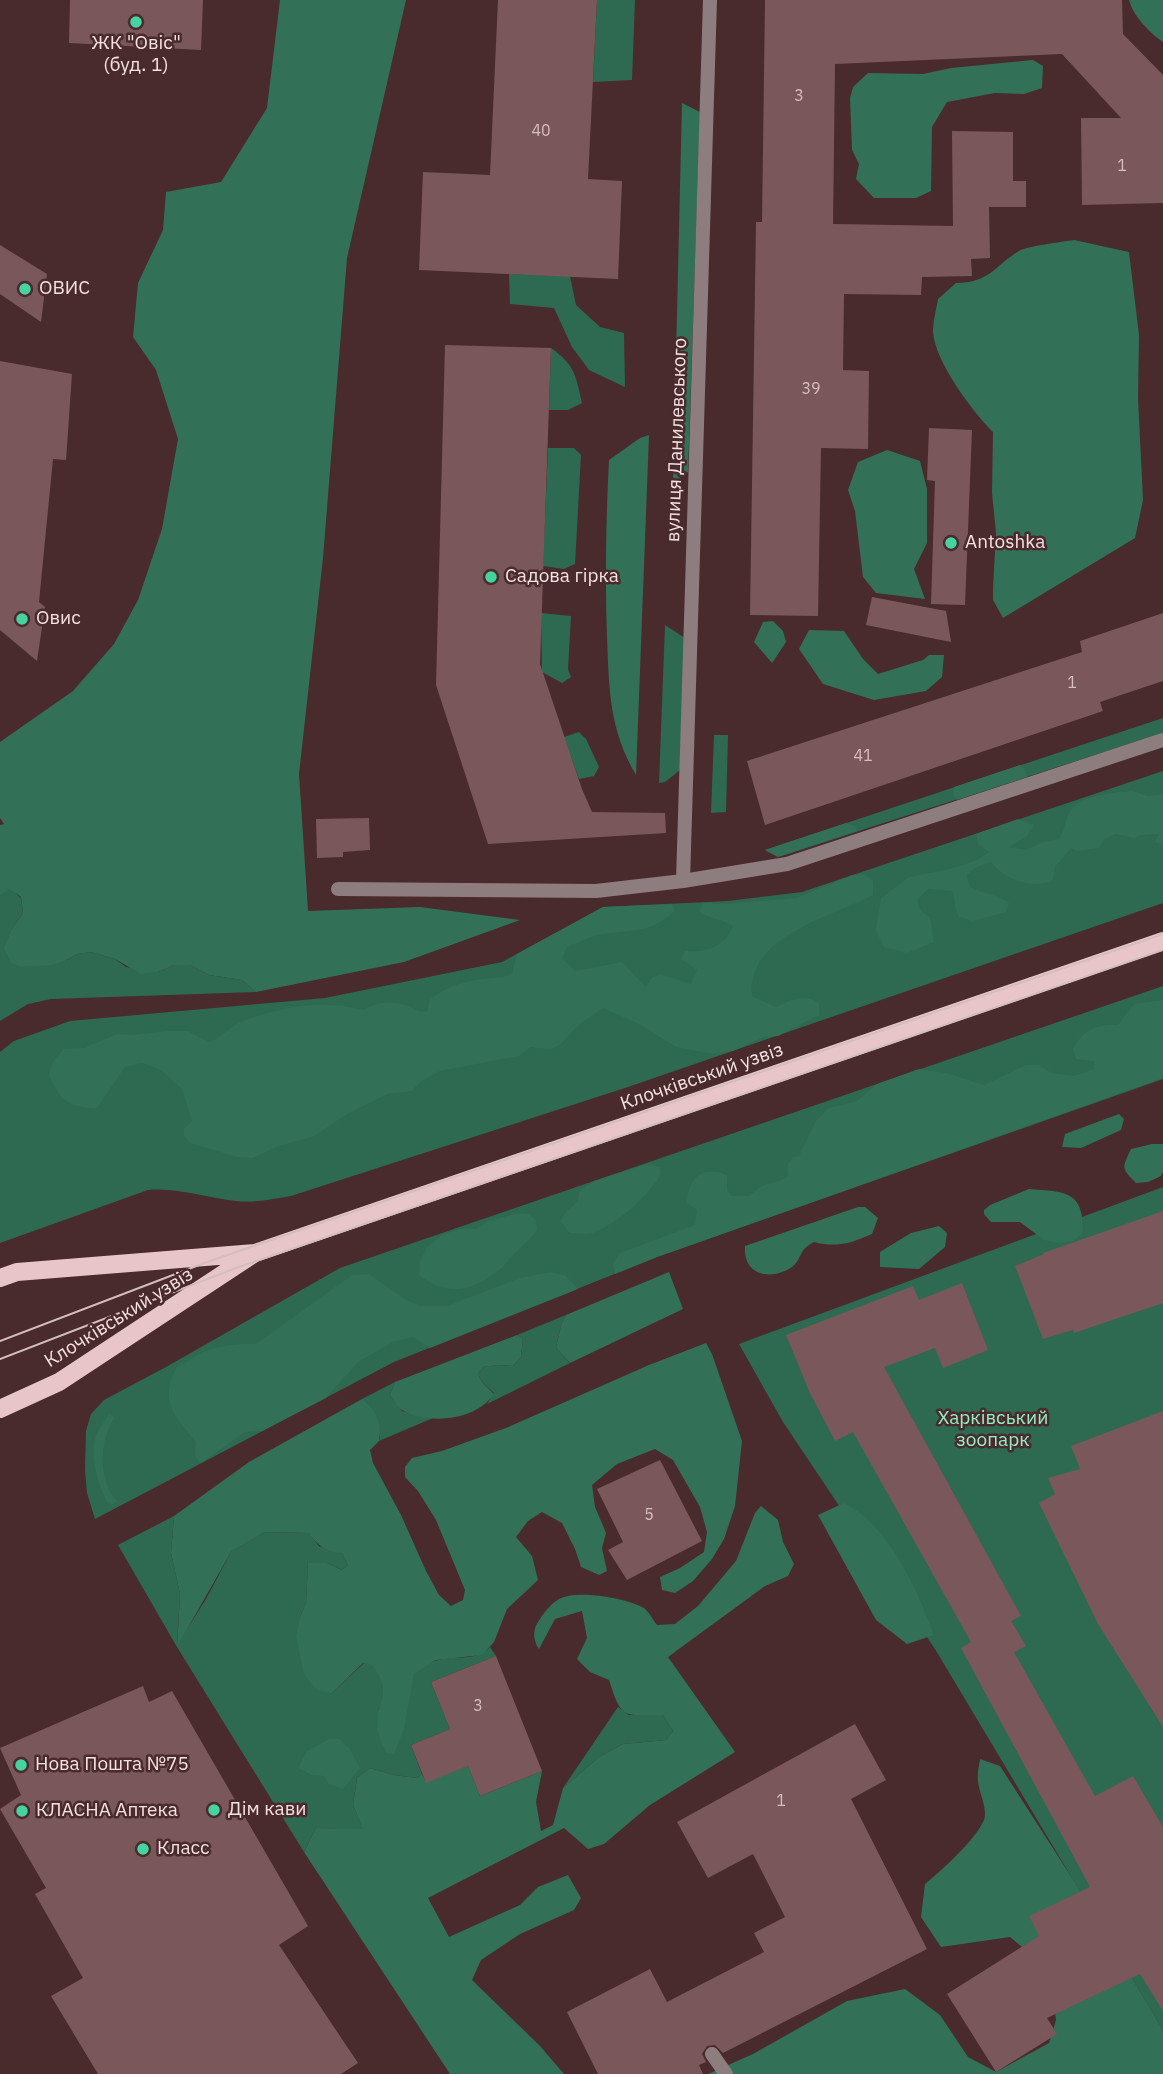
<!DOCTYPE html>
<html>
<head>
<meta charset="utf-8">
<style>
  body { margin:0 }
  canvas { display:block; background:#492a2d }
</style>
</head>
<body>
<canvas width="1163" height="2074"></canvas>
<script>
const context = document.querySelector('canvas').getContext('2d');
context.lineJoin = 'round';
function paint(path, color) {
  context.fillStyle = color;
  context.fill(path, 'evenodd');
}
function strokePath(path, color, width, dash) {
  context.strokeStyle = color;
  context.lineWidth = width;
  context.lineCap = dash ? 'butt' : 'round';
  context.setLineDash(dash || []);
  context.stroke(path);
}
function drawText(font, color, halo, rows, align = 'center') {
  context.font = font + ' "IBM Plex Sans",sans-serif';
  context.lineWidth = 5;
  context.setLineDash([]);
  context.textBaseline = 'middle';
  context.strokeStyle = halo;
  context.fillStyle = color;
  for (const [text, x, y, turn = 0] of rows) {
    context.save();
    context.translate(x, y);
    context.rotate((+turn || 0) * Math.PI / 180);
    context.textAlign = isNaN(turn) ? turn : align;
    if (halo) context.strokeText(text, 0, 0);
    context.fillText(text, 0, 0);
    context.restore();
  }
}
paint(new Path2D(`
  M597,0H635L632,80L593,82Z
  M509,274L570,276L576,305L600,327L624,333L625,387L589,370L572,347L554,308L510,304Z
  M551,348C575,365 576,376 582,403L568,410H549Z
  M548,448H574L581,455L575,564L564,569L543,566Z
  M541,613L571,616L568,669L571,677L562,683L542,672Z
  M665,625L685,638L680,770L665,782L659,783Z
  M1163,718V733L778,857L765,850Z
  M579,732L586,739L599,767L594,776L579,779L564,737Z
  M714,735H728L726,812L711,813Z
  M1163,771V903L625,1088L291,1196C272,1199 255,1203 236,1201C207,1198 177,1187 148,1190L0,1243V1052L14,1041L70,1021L325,998L502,962L603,907L728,901L802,892Z
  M9,888L21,898L23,913L12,929L22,967L65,961L77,954L91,952L115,959L126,967L158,972L174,965H190L209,975L242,980L256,992L51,999L28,1004L0,1021V896Z
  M1163,986V1079L657,1257L394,1362L95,1519L87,1493L85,1471L86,1431L91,1414L104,1400L166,1367L340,1268Z
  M1163,1187V2030L935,1649L783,1422L739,1344Z
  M566,1315L561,1325L556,1348L570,1363L487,1404L494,1393L482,1382L478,1374L483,1367L497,1365L513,1366L521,1357L523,1338L517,1335Z
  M395,1382L390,1395L402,1411L433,1418L379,1441L380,1436L362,1399Z
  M174,1516L171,1553L180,1594L177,1645L206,1599L231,1552L265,1532L308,1533L319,1546L342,1553L348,1565L342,1570L327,1563H308L306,1603L300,1617L331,1694L364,1663L372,1664C383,1681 388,1692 378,1711C395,1694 414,1667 438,1660C457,1655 475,1662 490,1647L496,1656L431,1682L450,1729L411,1745L422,1774L417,1778L394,1775L370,1768L357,1778L353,1805L364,1830L316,1828L304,1852L177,1647L118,1545Z
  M618,1707L629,1715H663L673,1731L666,1740L623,1744L599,1757L563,1788Z`), '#2e6951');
paint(new Path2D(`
  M280,0H406L347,258L323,558L299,774L308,911L420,907L520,920L404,962L256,992L242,980L209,975L190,965H174L158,972L141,974L115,959L91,952L77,954L65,961L52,965L22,967L11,963L4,948L12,929L23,913L21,897L9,889L0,896V825L4,824L0,818V742L73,691L114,644L138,600L162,529L178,439L156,370L133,337L138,283L163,230L166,192L221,182L267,108Z
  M1129,0H1163V42C1150,33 1133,16 1129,0Z
  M1033,60L1043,66L1042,88L1024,94L995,93L947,102L932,127L931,191L916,198H874L856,179L859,164L852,150L850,98L853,87L868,73L923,74L951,68Z
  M682,103L700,112L688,472L673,482Z
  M1074,240L1129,252L1139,335L1138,398L1143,500L1135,538L1003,618L993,600V588L996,533L992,493L993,432C973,412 935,362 933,332C933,322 936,310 938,299L956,283C990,283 994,266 1019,251C1027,246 1062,242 1074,240Z
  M649,435L636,775C609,729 609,689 607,636C605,577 606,519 609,460L640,438Z
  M887,450L920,461L927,489V543L914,569L925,599L876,593L863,577L855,511L848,490L858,462Z
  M773,621L783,631L786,642L772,663L754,642L763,622Z
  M809,630L844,631L863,659L878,674L923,660L929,655H944L942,677L926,691L874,700L823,684L799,649Z
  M1020,765L1026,771L1027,777L957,800L953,794L954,787Z
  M1132,791L1148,796L1163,794V845L1155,842L1159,834L1141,835L1134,838L1116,834L1104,839L1099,848L1077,851L1071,848L1055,867L1053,880C1032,890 1005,880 991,862C982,865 972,868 967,876L970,887C983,894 997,894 1009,903L1006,912L973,921L959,917C953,908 956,899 952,891L928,889L917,900L921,911L930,917L934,942L907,953L884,947L876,930L881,898L909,877L950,869L977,860L989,852L978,844L976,834L1018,819L1034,825L1027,836L1009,847L1026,850L1043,842L1059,839C1065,829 1065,821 1069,813C1079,795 1114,792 1132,791Z
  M846,823L855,826L858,831L778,857L765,850Z
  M863,874L873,881V895C832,917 746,936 752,996L776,1007C792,1000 803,993 819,1003V1015L778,1036L764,1037L733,1051L712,1054L676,1047L641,1025L603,1008C595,1013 587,1019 579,1025C560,1042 563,1053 531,1047L519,1056L440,1071L421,1081L412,1091L388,1094L349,1113L314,1136L279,1146L253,1158L237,1157L190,1143L184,1136V1129L192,1121L182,1089L161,1070L142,1063L125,1067L97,1108C68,1108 60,1100 49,1075L53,1062L63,1049L84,1048L117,1034L133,1035L167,1031H188L209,1042C223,1037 229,1027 241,1022C280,1006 323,999 364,1010C377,1001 396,1000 410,1007C418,1010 419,1013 427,1011L430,1000C447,985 468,980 490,978C499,977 504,978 512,973L517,954L603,907L672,904L675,911C650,934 634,929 604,934C591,936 579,942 567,947L562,958L575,971L622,962L646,987L652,978L660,974L691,984L697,970L681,959L685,951C707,952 724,948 733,926C722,919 709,919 699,911L703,903L723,904L797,898L852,875Z
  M1163,1000V1078L657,1257L615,1274L613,1264L620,1253L695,1225L697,1210L687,1203C688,1178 702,1165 727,1175V1190L732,1196H750C766,1178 773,1187 788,1176L787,1165L793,1157L799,1156L816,1121L829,1108L857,1101L877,1084L919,1069L947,1073L984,1085L1026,1065H1039L1052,1073L1074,1076L1094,1069V1061L1076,1059L1073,1049C1083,1029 1096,1024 1118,1025L1134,1004Z
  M1119,1114L1124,1119L1121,1130L1081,1148L1062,1147L1065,1134Z
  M1152,1144H1163V1171L1161,1176L1148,1182L1136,1183C1121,1168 1122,1168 1131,1149Z
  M647,1164L660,1167L661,1174C649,1196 617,1224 593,1233C586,1235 577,1233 570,1233L560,1221L565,1213L578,1201L579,1192L594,1181Z
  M1029,1189C1065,1192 1084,1190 1083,1233L1073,1241L1059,1243L1044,1240L1020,1222H991L984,1214V1210L990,1205Z
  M858,1207H865L878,1218L872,1234C852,1243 836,1248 814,1242C798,1250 803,1258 792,1267C771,1281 743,1276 745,1246Z
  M518,1213L529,1214L536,1220L537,1230C530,1240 522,1246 514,1254C509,1259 505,1266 499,1270C471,1292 447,1297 419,1275L420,1261L427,1247L442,1235L459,1229H477L487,1222Z
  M939,1226L947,1233L945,1247L919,1269L880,1267V1252L911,1233Z
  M551,1272L566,1276L578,1289L430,1348L413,1337L393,1342L358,1362L326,1398L262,1431L245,1432L201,1463L195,1457L196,1442C175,1417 158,1400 177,1367C187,1363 196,1354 206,1351C222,1345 239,1343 256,1344L352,1275L369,1274L403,1298L420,1306H447L520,1278Z
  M669,1272L683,1309L570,1363L556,1348L561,1325L566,1315Z
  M517,1335L523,1338L521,1357L513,1366L497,1365L483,1367L478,1374L482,1382L494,1394C476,1420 432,1425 404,1411C398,1409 394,1400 390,1395L395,1382Z
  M706,1343L712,1354L742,1441L735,1506L724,1539L712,1559L693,1581L675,1593L662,1590L660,1577L680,1568L704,1552L707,1532L700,1507L673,1460L655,1449L617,1464L592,1485L595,1507L606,1533L602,1548L607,1571L599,1575L581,1567L575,1549L562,1523L542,1512L528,1521L516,1537L532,1556L538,1580L507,1609L494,1642L482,1655L436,1660L414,1674L404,1729L394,1754L386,1753C384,1746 379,1738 378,1731C374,1699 395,1697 372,1665L363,1663L331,1694L315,1688L304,1674L296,1637L300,1617L306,1603L308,1563H327L342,1570L348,1565L342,1553C326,1553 318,1545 308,1533L265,1532L231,1552L177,1647L180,1594L171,1553L174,1516L249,1462L362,1399C376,1410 382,1422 379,1441L370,1450L373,1463L401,1515L426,1571L439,1595L451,1606L463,1600L465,1590L436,1520L418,1491L405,1477V1467L412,1458L442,1451L506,1428L649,1365Z
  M109,1414L115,1417C99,1439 98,1482 117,1501L112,1504L108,1503C98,1485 88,1454 97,1433C100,1427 105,1421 109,1414Z
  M844,1503C889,1525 917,1589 934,1635L907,1644L876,1620L818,1515Z
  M761,1506L778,1520L783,1542L794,1564L788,1576L765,1586L668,1657L735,1752L650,1805L604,1844L588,1849L564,1828L428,1898L449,1937L520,1905L538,1887L568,1875L581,1898L574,1910L520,1934L481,1960L472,1980L540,2046L564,2074H450L304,1852L316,1828L363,1829L353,1805L357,1778L370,1768L394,1775L417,1778L422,1774L426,1782L468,1766L480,1796L542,1771L536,1802L541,1831L553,1825L563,1788L599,1757L623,1744L666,1740L673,1731L663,1715C622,1715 622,1720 609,1680L590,1672L577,1659L587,1638L582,1611L555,1619L539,1649C532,1639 533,1628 540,1619C545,1611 551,1604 559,1599C576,1589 627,1598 644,1608C649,1612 653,1620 657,1625L675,1624L698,1606L736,1561L755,1513Z
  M329,1739H339L350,1749L360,1768L343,1789L329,1784L324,1776L312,1775L298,1768L307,1751Z
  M980,1759L1000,1766L1074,1881L1163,2030V2074H708L753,2054L847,2001L905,1989L940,2015L968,2057L996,2072L1049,2043L1056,2020L1050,1970L1010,1937L941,1947L921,1917L925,1884C939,1873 986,1831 985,1814C985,1803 979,1792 978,1781C977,1774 979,1766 980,1759Z`), '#327057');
paint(new Path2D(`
  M70,0H203L201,50L69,43Z
  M498,0H597L588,179L622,181L618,279L419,270L423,172L490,175Z
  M765,0H1122L1123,34L1163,75V203L1082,205L1081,118H1121L1062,54L835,64L833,224L953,226L952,131L1013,132V181H1026V207H989L990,258L971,259L972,276L922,277L921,295L844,294L843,370L869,371L868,449L821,448L818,616L750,615L756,222H762Z
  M0,245L47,274L41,322L0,294Z
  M445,345L551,348L540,664L582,789L592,812L665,813L666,833L488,844L436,685Z
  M0,361L72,374L66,460L53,459L39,602L45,607L37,661L0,630Z
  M929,428L972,430L965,605L931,604L935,481L927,480Z
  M872,597L946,611L951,642L866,625Z
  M1163,613V681L1100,702L1103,711L765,825L747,761L1082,652L1080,641Z
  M369,818L370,850L343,852V857L317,858L316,819Z
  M1163,1211V1303L1074,1333L1073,1330L1043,1339L1015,1266L1044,1254L1043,1253Z
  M962,1283L988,1350L943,1368L935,1348L884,1367L1021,1616L1011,1621L1026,1646L1014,1652L1095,1796L1133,1776L1163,1827V2011L1140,1974L1047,2018L1057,2034L996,2072L947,1994L1039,1936L1029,1916L1090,1887L961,1648L971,1642L853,1432L835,1441L809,1391L786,1335L913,1286L919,1300Z
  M1163,1411V1727L1098,1624L1039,1503L1055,1494L1048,1478L1080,1469L1071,1446Z
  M660,1460L702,1541L627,1580L608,1550L623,1542L597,1489Z
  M496,1656L542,1771L480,1796L468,1766L426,1783L411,1745L450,1729L431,1682Z
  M143,1686L149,1702L172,1691L308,1926L279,1945L358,2063L341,2074H98L51,1996L83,1978L35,1894L46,1888L0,1809L21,1795L0,1748Z
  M855,1724L886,1780L851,1799L927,1949L723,2053L715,2045L707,2046L702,2054L706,2062L699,2065L703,2074H598L567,2012L650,1969L667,2002L764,1952L754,1933L785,1917L753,1854L708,1878L677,1822Z`), '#7a575a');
strokePath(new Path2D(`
  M683,881L710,0
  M338,889L596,891L683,881L787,864L1163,740
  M712,2054L726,2074`), '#8e7d7e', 14);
strokePath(new Path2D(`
  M0,1278L17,1272L255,1253L1163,941
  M0,1409L59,1382L255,1253`), '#e8c5c8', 18);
strokePath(new Path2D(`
  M0,1341L207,1262L1163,934
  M0,1359L236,1268L1163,950`), '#d4bdbe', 2);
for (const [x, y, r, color] of [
  [136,22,7,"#45d49f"],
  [25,289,7,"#45d49f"],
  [951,543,7,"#45d49f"],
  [491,577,7,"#45d49f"],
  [22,619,7,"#45d49f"],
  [21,1765,7,"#45d49f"],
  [214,1810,7,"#45d49f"],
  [22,1811,7,"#45d49f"],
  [143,1849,7,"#45d49f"]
]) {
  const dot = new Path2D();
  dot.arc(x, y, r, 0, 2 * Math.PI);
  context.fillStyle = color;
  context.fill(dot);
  strokePath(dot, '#492a2d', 2.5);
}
drawText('16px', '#d7bec0', null, [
  ["3",799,96],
  ["40",541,131],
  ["1",1122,166],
  ["39",811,389],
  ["1",1072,683],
  ["41",863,756],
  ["5",649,1515],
  ["3",478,1706],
  ["1",781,1801]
]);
drawText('19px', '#f6e1e2', '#492a2d', [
  ["ЖК \"Овіс\"",136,44,"center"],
  ["(буд. 1)",136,66,"center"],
  ["ОВИС",39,289],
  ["Antoshka",965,543],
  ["Садова гірка",505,577],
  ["Овис",36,619],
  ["Нова Пошта №75",35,1765],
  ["Дім кави",228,1810],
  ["КЛАСНА Аптека",36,1811],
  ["Класс",157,1849]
], 'left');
drawText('19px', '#f6e1e2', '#492a2d', [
  ["вулиця Данилевського",677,440,-88],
  ["Клочківський узвіз",702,1077,-19],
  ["Клочківський узвіз",119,1318,-32]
]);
drawText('19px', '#92efc5', '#492a2d', [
  ["Харківський",993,1419],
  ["зоопарк",993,1441]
]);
</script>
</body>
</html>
